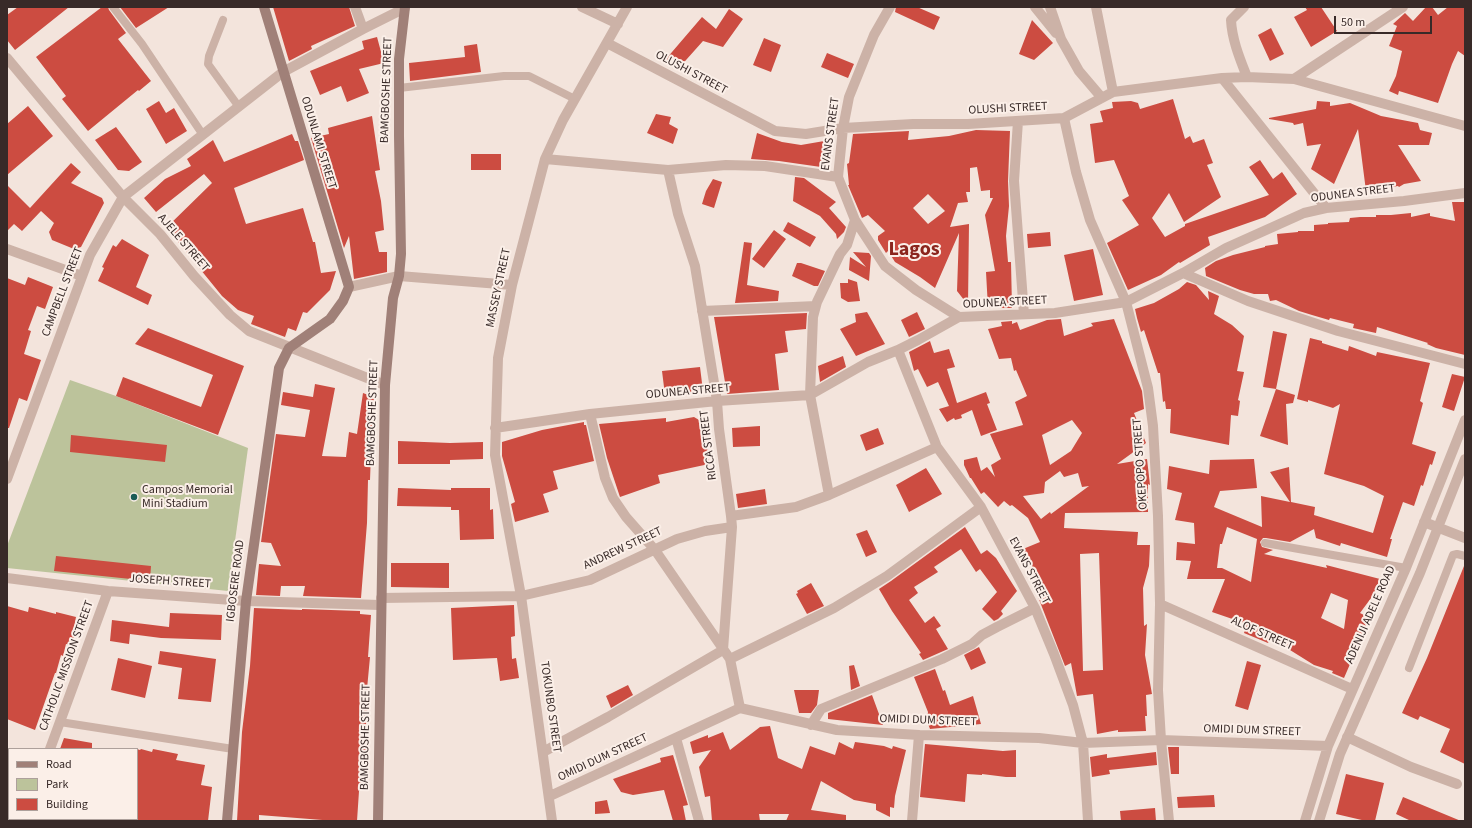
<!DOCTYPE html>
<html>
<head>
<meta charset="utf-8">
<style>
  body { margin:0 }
  #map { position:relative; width:1472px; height:828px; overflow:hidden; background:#f3e4dc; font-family:"Source Sans 3",sans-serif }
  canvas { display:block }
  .frame { position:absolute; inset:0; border:8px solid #382a28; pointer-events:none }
  .legend { position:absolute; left:8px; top:748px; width:130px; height:72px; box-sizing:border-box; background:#fbefe8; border:1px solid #ada09b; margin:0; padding:5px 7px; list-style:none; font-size:12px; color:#382a28 }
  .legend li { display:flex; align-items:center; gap:8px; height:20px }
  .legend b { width:20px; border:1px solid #ada09b }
  .scale { position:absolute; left:1334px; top:16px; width:98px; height:18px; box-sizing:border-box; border:2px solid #382a28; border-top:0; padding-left:5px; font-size:12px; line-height:14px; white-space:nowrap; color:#382a28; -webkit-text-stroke:3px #fbefe8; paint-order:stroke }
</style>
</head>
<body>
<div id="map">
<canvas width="1472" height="828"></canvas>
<div class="frame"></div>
<ul class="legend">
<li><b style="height:5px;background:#a08078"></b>Road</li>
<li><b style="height:11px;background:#bcc39b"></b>Park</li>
<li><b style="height:11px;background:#cc4c41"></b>Building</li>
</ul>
<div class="scale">50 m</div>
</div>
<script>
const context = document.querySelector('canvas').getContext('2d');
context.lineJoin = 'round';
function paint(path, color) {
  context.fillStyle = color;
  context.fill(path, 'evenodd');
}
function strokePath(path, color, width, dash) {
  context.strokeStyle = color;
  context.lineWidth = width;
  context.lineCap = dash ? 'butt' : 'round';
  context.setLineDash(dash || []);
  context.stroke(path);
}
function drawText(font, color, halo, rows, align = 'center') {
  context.font = font + ' "Source Sans 3",sans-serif';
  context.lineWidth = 4;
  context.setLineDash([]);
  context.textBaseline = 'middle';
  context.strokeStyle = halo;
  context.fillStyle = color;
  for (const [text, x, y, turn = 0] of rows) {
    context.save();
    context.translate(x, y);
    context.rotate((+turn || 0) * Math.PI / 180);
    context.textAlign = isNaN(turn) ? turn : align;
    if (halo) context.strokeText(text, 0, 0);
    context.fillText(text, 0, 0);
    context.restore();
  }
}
paint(new Path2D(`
  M70,380L116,396L248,448L228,591L7,568V546Z`), '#bcc39b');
paint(new Path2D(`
  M18,7H69L15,50L7,40V15Z
  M102,7H108L109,10L126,33L118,39L151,81L139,91L138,90L88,131L62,99L66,96L36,57Z
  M120,7H169L136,28Z
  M273,7H349L355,26L311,46L312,49L289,61Z
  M896,7H917L940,17L934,30L895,12Z
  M1305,7H1321L1337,31L1311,47L1294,17L1307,10Z
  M1426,7H1432L1438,15L1448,7H1465V56L1458,51L1452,64L1438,103L1399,91L1398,95L1389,91L1396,76L1402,51L1389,46L1397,26L1393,24L1405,13L1413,21Z
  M729,9L743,19L723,47L703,41L678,69L666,59L702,17L716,29Z
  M1032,20L1053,43L1034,60L1019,54Z
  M1271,28L1284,54L1270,61L1258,35Z
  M377,37L384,63L359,69L369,93L347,102L341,86L320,95L310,71L364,49L362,41Z
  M764,38L781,45L771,72L753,65Z
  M477,44L481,72L410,81L409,63L465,57L464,46Z
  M827,53L854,64L848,78L821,67Z
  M1173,99L1185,139L1190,136L1193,143L1204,139L1213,163L1207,165L1221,197L1184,222L1169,193L1152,218L1165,237L1185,226V224L1269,195L1249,167L1260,160L1273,179L1282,172L1297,194L1265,217L1208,237L1210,245L1180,263L1179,262L1161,275L1128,290L1107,243L1139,225L1122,200L1129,196L1114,160L1095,163L1090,124L1103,122L1100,111L1113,108L1112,102L1131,101L1138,103L1140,109Z
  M159,101L166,113L174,108L187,131L166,144L146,109Z
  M1317,101L1330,102V106L1350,103L1381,116L1418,123L1420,130L1432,133L1429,145H1398L1421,181L1404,184L1399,187L1398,186L1366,191L1358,129L1334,184L1311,169L1321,144L1307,146L1303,123L1294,125L1293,123L1269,119V118L1316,109Z
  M28,106L53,136L7,175V124Z
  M656,114L671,117L669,124L678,129L673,144L647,133Z
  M372,116L380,170L375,171L381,201L384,230L375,232L379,252H387V272L354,279L349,236L344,248L311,138L329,134L328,128Z
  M116,127L142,162L129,171L118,170L95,140Z
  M976,130L1010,131L1008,181L1009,206L1006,236L1008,262H1011L1012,308H988L986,272L995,271L985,215L993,198H990V190L981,191L977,167L970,168V192H966L968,202L958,203L950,227L969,224L968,305L957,291L959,233L935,288L920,277L895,262L888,251L886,253L878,240V236L885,231L868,215L862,218L848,185H849L847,164L849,163L853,134L909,131L908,140L949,136ZM928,194L945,211L928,224L913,208Z
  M757,133L782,142L801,145L830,140L828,168L779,161L751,159Z
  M292,134L295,141H298L304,160L234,188L246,224L303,208L313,242H315L321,273L336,271L330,290L307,313L303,312L296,331L288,328L285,337L251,324L254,316L238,310L222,296L179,243L165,229L212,183L204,174L156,212L144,198L165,179L191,166L187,159L213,140L224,162Z
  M471,154H501V170H471Z
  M71,163L81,172L71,183L102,198L104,203L81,247L74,249L52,240L49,232L54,223L41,211L22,231L14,224L7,231V185L30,208Z
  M795,177L804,178L836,202L829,208L846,227L844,232L837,239L836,234L820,216L793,201Z
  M713,179L722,182L714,208L702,204L706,191Z
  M1452,202H1465V355L1436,348L1427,344L1428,343L1377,327L1376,333L1353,328L1354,324L1330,318L1329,320L1312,315L1299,311L1276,300L1270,301L1268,294H1254L1240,290L1206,276L1205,268L1216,261L1233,255L1265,247V246L1278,244L1277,234L1298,232V231H1314V225L1328,224V223L1349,222L1350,218L1360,217H1376V215H1391L1411,213V217L1430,213V216L1455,221Z
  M788,222L816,237L810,247L783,231Z
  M774,230L786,239L764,268L752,259Z
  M1050,232L1051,246L1028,248L1027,234Z
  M122,239L149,255L136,287L152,295L148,305L98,281L104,268L102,267L113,245L116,247Z
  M744,242L752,243L747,285L779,291L778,301L735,303Z
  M1093,249L1103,295L1074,301L1064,255Z
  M853,252L869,253L871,256L869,281L849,270L850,257L866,267Z
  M797,263H801L825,271L818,286H814L792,276Z
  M28,277L53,287L45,309L37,306L28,330L31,331L24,354L41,360L27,401L19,398L9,428H7V278L25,285Z
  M848,279L857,282L860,301L848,302L841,298L840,283H848Z
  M1187,282L1196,285L1209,300L1208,291L1219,296L1214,314L1232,325L1244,336L1237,371L1244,372L1238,400L1240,401L1238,416L1231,415L1229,445L1170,433L1171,409H1166L1165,401L1163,402L1160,373H1158L1144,330L1141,332L1137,318L1135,309L1154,303L1179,289Z
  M867,312L885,344L856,356L840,329L856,322L855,314Z
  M917,312L925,329L909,337L901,320Z
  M807,313L806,329L785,331L788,352L775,354L779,390L727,394L714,317Z
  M1061,319L1064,336L1093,326L1091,323L1114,319L1142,391L1144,409L1134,413L1146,443L1117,464L1147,459L1150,485L1148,484V512L1065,513L1064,528L1138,532L1137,545H1150L1149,566L1143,588L1144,626L1147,624L1145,655L1152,694L1146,695L1147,716H1145L1146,731L1118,732V730L1097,734L1093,694L1077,696L1071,663L1065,666L1033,584L1037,582L1030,559L1027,561L1023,549L1040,542L1028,518L1012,505L1010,506L1004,501L998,507L984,492L981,494L971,478H970L964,465V460L977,457L981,471L987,467L995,477L991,465L1001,459L990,434L1023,425L1015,402L1027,396L1016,370L1014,371L1011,358L999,359L988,329L1002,326L1001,322L1012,321V324L1017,322L1020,330L1047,320ZM1072,420L1082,433L1071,451L1050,465L1042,435ZM1060,471L1064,477L1078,473L1082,487L1089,486L1051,514L1050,512L1041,519L1023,496L1044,493L1045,482ZM1099,553L1103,670L1083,671L1080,554Z
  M148,328L244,366L218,435L116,396L123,377L201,407L213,375L135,344Z
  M1273,331L1287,334L1276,389L1263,387Z
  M1310,338L1322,341V343L1348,351L1349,346L1376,356L1377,352L1430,363L1420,401L1423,403L1412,444L1436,452L1432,465L1430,464L1423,486L1421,485L1414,506L1403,502L1390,539H1392L1387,557L1341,543L1340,546L1316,538L1314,529L1290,542L1266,538H1263L1260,542L1262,547L1273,550L1264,554L1327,568L1326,565L1380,579L1374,594L1360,613L1368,617L1363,634L1344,678L1332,673L1333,671L1314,665L1282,645V647L1270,639L1268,643L1244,633L1247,624L1212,612L1225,579H1187L1191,561L1176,560L1177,542L1195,544L1194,523L1175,520L1182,493L1167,489L1169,466L1209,474L1210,460L1254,459L1257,488L1220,491L1214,507L1262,527L1261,496L1290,502L1270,472L1289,467L1291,502L1315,507L1314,515L1373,533L1384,496L1364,486L1324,474L1340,404L1333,408L1308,400V402L1297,399ZM1227,527L1257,539L1251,582L1222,568H1217L1220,544H1222ZM1331,593L1348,600L1344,629L1321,618Z
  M930,341L934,353L949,349L955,367L947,369L957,403L986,392L990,403L987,404L997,430L981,436L972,410L961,415L962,418L955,420L954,418L947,422L939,409L949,406L938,382L927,387L918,369L914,371L909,352Z
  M843,356L846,367L820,382L818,366Z
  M700,367L703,391L665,395L662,371Z
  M1452,374L1465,377L1454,411L1442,407Z
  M315,384L335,388L322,456L346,457L349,432L357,434L363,393L376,398L372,425L370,480H368L367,523L361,598L303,596L305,586H281L280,596L256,595L259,564L281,566L271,543L261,542L276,434L305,437L310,410L281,405L283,392L313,397Z
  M1276,389L1295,395L1293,403L1286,404L1288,445L1260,436Z
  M694,417L704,423L709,464L658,475L660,483L620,497L607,458L599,424L666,418V422Z
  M584,422V425H586L594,461L553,471L558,489L543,494L549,512L515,522L511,504L515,502L502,456V442L542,430Z
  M760,426V446L733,447L732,428Z
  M878,428L884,444L866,451L860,435Z
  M71,435L167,445L165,462L70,452Z
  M398,441L450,443L483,442V459L450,460V464H398Z
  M926,468L942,494L909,512L896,485Z
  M398,488L451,490V488H490V510L493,509L494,539L460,540L459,510H451V507L397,506Z
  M765,489L767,504L738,508L736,494Z
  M965,527L981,554L987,550L996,558L1017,591L1001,611L1003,614L998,619L994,621L982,609L997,592L980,569L976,572L961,549L934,567L938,572L914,587L918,593L909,600L925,623L934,616L941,626L936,629L948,649L923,660L919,654L921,653L892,611L879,589L891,581Z
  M867,530L877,552L866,557L856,534Z
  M56,556L151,566L150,581L54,571Z
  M391,563H449V588L391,587Z
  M1464,566H1465V764L1440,752L1450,729L1420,716L1418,720L1402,713L1427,658Z
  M811,583L824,606L807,614L796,594L798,593L797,591Z
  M514,605L515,636L511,637L512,659L516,658L519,678L500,681L497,658L453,660L451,608Z
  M7,606L28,612L29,607L56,614V612L76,617L73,632H75L72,645L66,644L63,656L61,655L56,673H55L35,730L7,719Z
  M254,608L302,610V609L360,611V614L371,615L368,657H370L367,689H369L366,725L365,746H367L364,791H359L357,821H335L259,815V821H237L242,732L250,666Z
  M170,613L222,615L221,640L161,638L130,634L129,644L110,641L112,620L169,627Z
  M979,647L986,663L971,670L964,655Z
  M160,651L216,659L211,702L178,699L182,668L158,664Z
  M118,658L152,666L145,698L111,690Z
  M1247,661L1261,665L1248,710L1235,706Z
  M854,665L860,686L851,690L849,666Z
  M935,669L943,691L945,690L950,705L973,696L981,724L930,729L927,721L928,712L914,677Z
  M628,685L633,695L611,708L606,696Z
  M794,690H819L817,705L811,713H799Z
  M872,695L883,725L828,719V713Z
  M770,726L778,758L802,769L810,746L835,755L839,742L853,749L855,742L884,746L892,749L893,746L906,750L895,796L894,808L890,807V817L876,810V804L854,800L821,781L811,810L846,815V821H786L789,814H759L760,821H712L710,796L705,797L699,767L711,750L693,754L690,742L708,735V738L723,732L730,750L760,727Z
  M64,738L92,743V749H60Z
  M925,744L1003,751L1016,750V777H1006L982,774V775L967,774L965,802L920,797Z
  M1168,747H1179V774H1171Z
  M137,749L140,750L141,749L152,752L153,749L178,754L176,760L205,765L201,785L212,787L208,821H137Z
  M1156,752L1157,765L1109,770L1110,774L1092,777L1090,757L1107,754V758Z
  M673,755L688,805L683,806L686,821H673L664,790L633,795L621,792L613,779L661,762L660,758Z
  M1346,774L1384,783L1375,821H1366L1336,814Z
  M1214,795L1215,807L1178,808L1177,797Z
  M1403,797L1461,821H1411L1396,814Z
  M607,800L610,813L595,814V802Z
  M1155,808L1156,821H1121L1120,811Z`), '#cc4c41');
strokePath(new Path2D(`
  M113,7L142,44L203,135
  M223,20L209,56L208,64L239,107
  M399,88L504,76H529L575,99
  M1265,543L1406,568
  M1409,668L1453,555L1457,554L1465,556
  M60,722L233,749`), '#ccb2a7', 8);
strokePath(new Path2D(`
  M355,7L363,29
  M582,7L618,24
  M890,7L874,35L849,97L843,128L838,177L855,220L885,266L916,290L959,317
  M1035,7L1056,33
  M1050,7L1061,39L1079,71L1102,98
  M1096,7L1113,92
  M1244,7L1231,20C1232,40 1240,59 1247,77
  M607,43L775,131L806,134L843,128L913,124H968L1064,118L1113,92L1222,78L1247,77L1294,79L1465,126
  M7,58L123,197L160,234L194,276L230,315L249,331L385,385
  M1222,78L1326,208
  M1294,79L1403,7
  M1064,118L1076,172L1090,220L1126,302L1148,388L1153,426L1158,516L1160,604L1158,690L1161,740L1169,821
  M1018,121L1014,181L1024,314
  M545,159L668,170L726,165L765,166L838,177
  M7,249L82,276
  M1183,273L1248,301L1338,331L1465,364
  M349,287L399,276L512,285
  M702,311L816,306
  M898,350L937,447L981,507L1035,608L1054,654L1073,705L1083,743L1088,821
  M590,414L605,478L613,498L626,517L655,550L730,659L740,708
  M495,428L590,414L717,401L810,395L868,362L898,350L918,340L959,317L1055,313L1126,302L1183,273L1226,248L1304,213L1326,208L1404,201L1465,193
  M7,479L90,255L123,197L283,72L363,29L405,8
  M829,495L810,395L813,317L817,302L840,254L847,245L855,220
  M731,516L796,507L829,495L937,447
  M1424,522L1465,538
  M7,578L108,591L246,601L380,605
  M381,598L521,596L590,580L677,539L705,531L732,527
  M1160,604L1352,689
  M730,659L834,608L887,576L981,507
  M811,725L821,709L942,659L972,644L982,635L997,627L1035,608
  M1347,737L1411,767L1457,784
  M676,738L699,821
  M50,749L108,591
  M543,752L608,717L723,650L732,527L731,516L719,429L717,401L695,266L678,214L668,170
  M550,796L740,708L837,730L919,735L1039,738L1083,743L1161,740L1328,746
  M7,805L9,806
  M52,819L59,821
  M24,821V819
  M552,821L521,596L495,455L498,358L512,285L545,159L563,120L627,7
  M912,821L919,735
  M1305,821L1328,746L1406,568L1465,420
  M1319,821L1340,754L1420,573L1465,459`), '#ccb2a7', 10);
strokePath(new Path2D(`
  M227,821L246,601L279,368L289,348L330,319L343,301L349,287L264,7
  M378,821L385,385L393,298L399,276L401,254L399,136V59L405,7`), '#a08078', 10);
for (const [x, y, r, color] of [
  [134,497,4,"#1b5c56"]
]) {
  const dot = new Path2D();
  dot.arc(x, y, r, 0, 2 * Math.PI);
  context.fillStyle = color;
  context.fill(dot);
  strokePath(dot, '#fbefe8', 1.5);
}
drawText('12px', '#382a28', '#fbefe8', [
  ["OLUSHI STREET",691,73,28],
  ["BAMGBOSHE STREET",387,90,-88],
  ["OLUSHI STREET",1008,109,-3],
  ["EVANS STREET",831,134,-82],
  ["ODUNLAMI STREET",318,143,73],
  ["ODUNEA STREET",1353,194,-7],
  ["AJELE STREET",183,243,49],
  ["MASSEY STREET",499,288,-78],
  ["CAMPBELL STREET",63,292,-69],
  ["ODUNEA STREET",1005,303,-3],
  ["ODUNEA STREET",688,392,-5],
  ["BAMGBOSHE STREET",373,413,-88],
  ["RICCA STREET",709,445,-97],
  ["OKEPOPO STREET",1141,464,-94],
  ["ANDREW STREET",623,549,-25],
  ["EVANS STREET",1029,571,62],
  ["IGBOSERE ROAD",236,581,-83],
  ["JOSEPH STREET",170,582,4],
  ["ADENIJI ADELE ROAD",1371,615,-66],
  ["ALOF STREET",1262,634,24],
  ["CATHOLIC MISSION STREET",67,666,-70],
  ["TOKUNBO STREET",550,707,82],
  ["OMIDI DUM STREET",928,721,2],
  ["OMIDI DUM STREET",1252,731,2],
  ["BAMGBOSHE STREET",366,737,-89],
  ["OMIDI DUM STREET",603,758,-25]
]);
drawText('12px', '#382a28', '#fbefe8', [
  ["Campos Memorial",142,490],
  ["Mini Stadium",142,504]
], 'left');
drawText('bold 20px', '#8b251d', '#fbefe8', [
  ["Lagos",914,251]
]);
</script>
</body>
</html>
